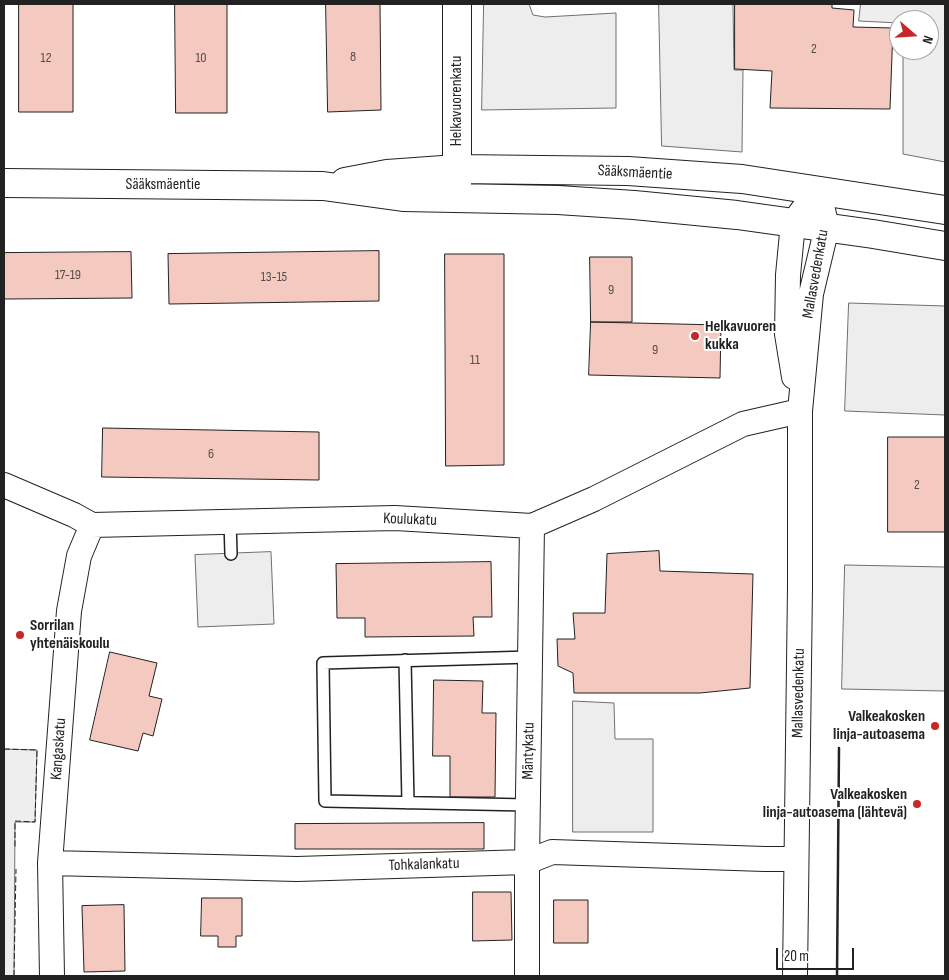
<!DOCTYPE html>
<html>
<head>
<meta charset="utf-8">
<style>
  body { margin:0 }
  #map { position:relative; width:949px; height:980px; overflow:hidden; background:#fff; font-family:"Sofia Sans Condensed",sans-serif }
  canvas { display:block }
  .frame { position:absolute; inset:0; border:5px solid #222; pointer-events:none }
  .north { position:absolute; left:889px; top:10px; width:50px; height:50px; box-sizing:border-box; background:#fff; border:1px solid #a7a7a7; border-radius:50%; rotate:109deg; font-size:14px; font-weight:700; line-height:20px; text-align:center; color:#222 }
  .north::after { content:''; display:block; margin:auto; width:18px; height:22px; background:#c62828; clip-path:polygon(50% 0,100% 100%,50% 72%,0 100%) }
  .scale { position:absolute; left:776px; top:948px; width:78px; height:22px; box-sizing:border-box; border:2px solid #222; border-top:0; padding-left:6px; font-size:15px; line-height:18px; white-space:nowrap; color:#222; -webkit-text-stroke:4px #fff; paint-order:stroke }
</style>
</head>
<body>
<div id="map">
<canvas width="949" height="980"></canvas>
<div class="frame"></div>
<div class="north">N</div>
<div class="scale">20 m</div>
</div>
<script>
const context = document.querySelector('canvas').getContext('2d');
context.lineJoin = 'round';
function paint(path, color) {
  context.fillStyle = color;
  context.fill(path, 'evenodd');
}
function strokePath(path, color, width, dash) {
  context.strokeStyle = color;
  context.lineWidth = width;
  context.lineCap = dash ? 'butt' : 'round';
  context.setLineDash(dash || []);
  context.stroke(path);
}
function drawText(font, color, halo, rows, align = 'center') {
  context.font = font + ' "Sofia Sans Condensed",sans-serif';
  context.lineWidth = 4;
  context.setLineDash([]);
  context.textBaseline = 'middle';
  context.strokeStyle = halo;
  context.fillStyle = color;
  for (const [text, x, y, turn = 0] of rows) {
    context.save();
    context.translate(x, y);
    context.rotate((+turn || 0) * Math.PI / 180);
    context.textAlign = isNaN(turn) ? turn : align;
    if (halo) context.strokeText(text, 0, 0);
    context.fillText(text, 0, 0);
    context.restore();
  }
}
const green = new Path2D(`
  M861,4H945V162L903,154V50H929V20H899V23L859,21Z
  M4,749L37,750L35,822H15L14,976H4Z`);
paint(green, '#eee');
strokePath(green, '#6f6f6f', 1);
const parking = new Path2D(`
  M484,4H529L533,15L545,17L616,13V108L482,110Z
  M659,4H733L734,70H743L742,152L662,146Z
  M849,303L945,306V415L845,411Z
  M271,552L274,624L198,627L195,555Z
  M845,565L945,567V691L842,689Z
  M573,701L614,703L615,739H653V832H573Z`);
paint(parking, '#ededed');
strokePath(parking, '#6f6f6f', 1);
const building = new Path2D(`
  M19,4H73V112H19Z
  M175,4H227V113H176Z
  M326,4H380L381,110L328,112Z
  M735,4H832V8L854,10L853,27L893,28L890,109L770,108L772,71L735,69Z
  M379,251V301L169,304L168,254Z
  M131,252L132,298L4,299V253Z
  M445,254H504V465L446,466Z
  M590,257H632V322H591Z
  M591,322L721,325L720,378L589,375Z
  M103,428L319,432V480L102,477Z
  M888,437H945V532H888Z
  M659,551L660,571L753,574L750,688L700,693H574L573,673L558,666L557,639H575L573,613H605L607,554Z
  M491,562L492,617H473L474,636L365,637V618H337L336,564Z
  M110,652L157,663L149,696L162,699L153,736L143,733L138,751L90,740Z
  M434,680L483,681L482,713H496L495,797H450V756H433Z
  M484,823V849H295V824Z
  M473,892H511L512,940L473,941Z
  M202,898H242V936H236V947H218V936H201Z
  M554,900H588V943H554Z
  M124,905L125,971L84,972L82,906Z`);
paint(building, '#f3c9c0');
strokePath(building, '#222', 1);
const lane = new Path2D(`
  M230,521L231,554
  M405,660L408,803
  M528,805L325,801L323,663L530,657`);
const street = new Path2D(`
  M794,377L787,334L788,275L793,223L818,189
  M4,485L74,515L92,525L395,518L532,526L594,499L743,424L800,411
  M50,863L297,869L527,862L552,852L765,859H796
  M52,976L50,863L69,611L79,556L92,525
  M527,976V862L532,526
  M795,976L800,587V411L811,294L827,227L818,189`);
const secondary = new Path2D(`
  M345,182L387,174L457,169L628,171L742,179L945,210
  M4,183L323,186L403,197L558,200L634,205L737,215L873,234L945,246
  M457,187V4`);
strokePath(lane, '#222', 14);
strokePath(street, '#222', 26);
strokePath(secondary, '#222', 30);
strokePath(lane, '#fff', 11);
strokePath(street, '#fff', 24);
strokePath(secondary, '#fff', 28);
strokePath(new Path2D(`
  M4,749L37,750L35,822L15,821V848
  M14,976L16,869`), '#222', 1, [6, 2.5]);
strokePath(new Path2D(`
  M837,976L839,748`), '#222', 2.5);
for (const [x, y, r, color] of [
  [695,336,5,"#c62828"],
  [20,635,5,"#c62828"],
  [935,726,5,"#c62828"],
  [917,804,5,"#c62828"]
]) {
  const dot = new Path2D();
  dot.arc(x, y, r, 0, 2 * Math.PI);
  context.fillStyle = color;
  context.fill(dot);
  strokePath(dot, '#fff', 2);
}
drawText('14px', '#564c4a', null, [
  ["2",814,49],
  ["8",353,57],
  ["12",46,58],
  ["10",201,58],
  ["17-19",68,275],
  ["13-15",274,277],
  ["9",611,290],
  ["9",655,350],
  ["11",475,360],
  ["6",211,454],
  ["2",917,485]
]);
drawText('16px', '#222', '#fff', [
  ["Helkavuorenkatu",457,101,-90],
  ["Sääksmäentie",635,173,3],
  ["Sääksmäentie",163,185],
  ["Mallasvedenkatu",816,274,-80],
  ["Koulukatu",410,520,2],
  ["Mallasvedenkatu",799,693,-89],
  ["Kangaskatu",59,749,-86],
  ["Mäntykatu",529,751,-89],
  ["Tohkalankatu",424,865,-2]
]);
drawText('bold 16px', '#222', '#fff', [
  ["Helkavuoren",705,327],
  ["kukka",705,345],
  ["Sorrilan",30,626],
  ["yhtenäiskoulu",30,644],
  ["Valkeakosken",925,717,"right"],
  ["linja-autoasema",925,735,"right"],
  ["Valkeakosken",907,795,"right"],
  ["linja-autoasema (lähtevä)",907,813,"right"]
], 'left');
</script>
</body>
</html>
